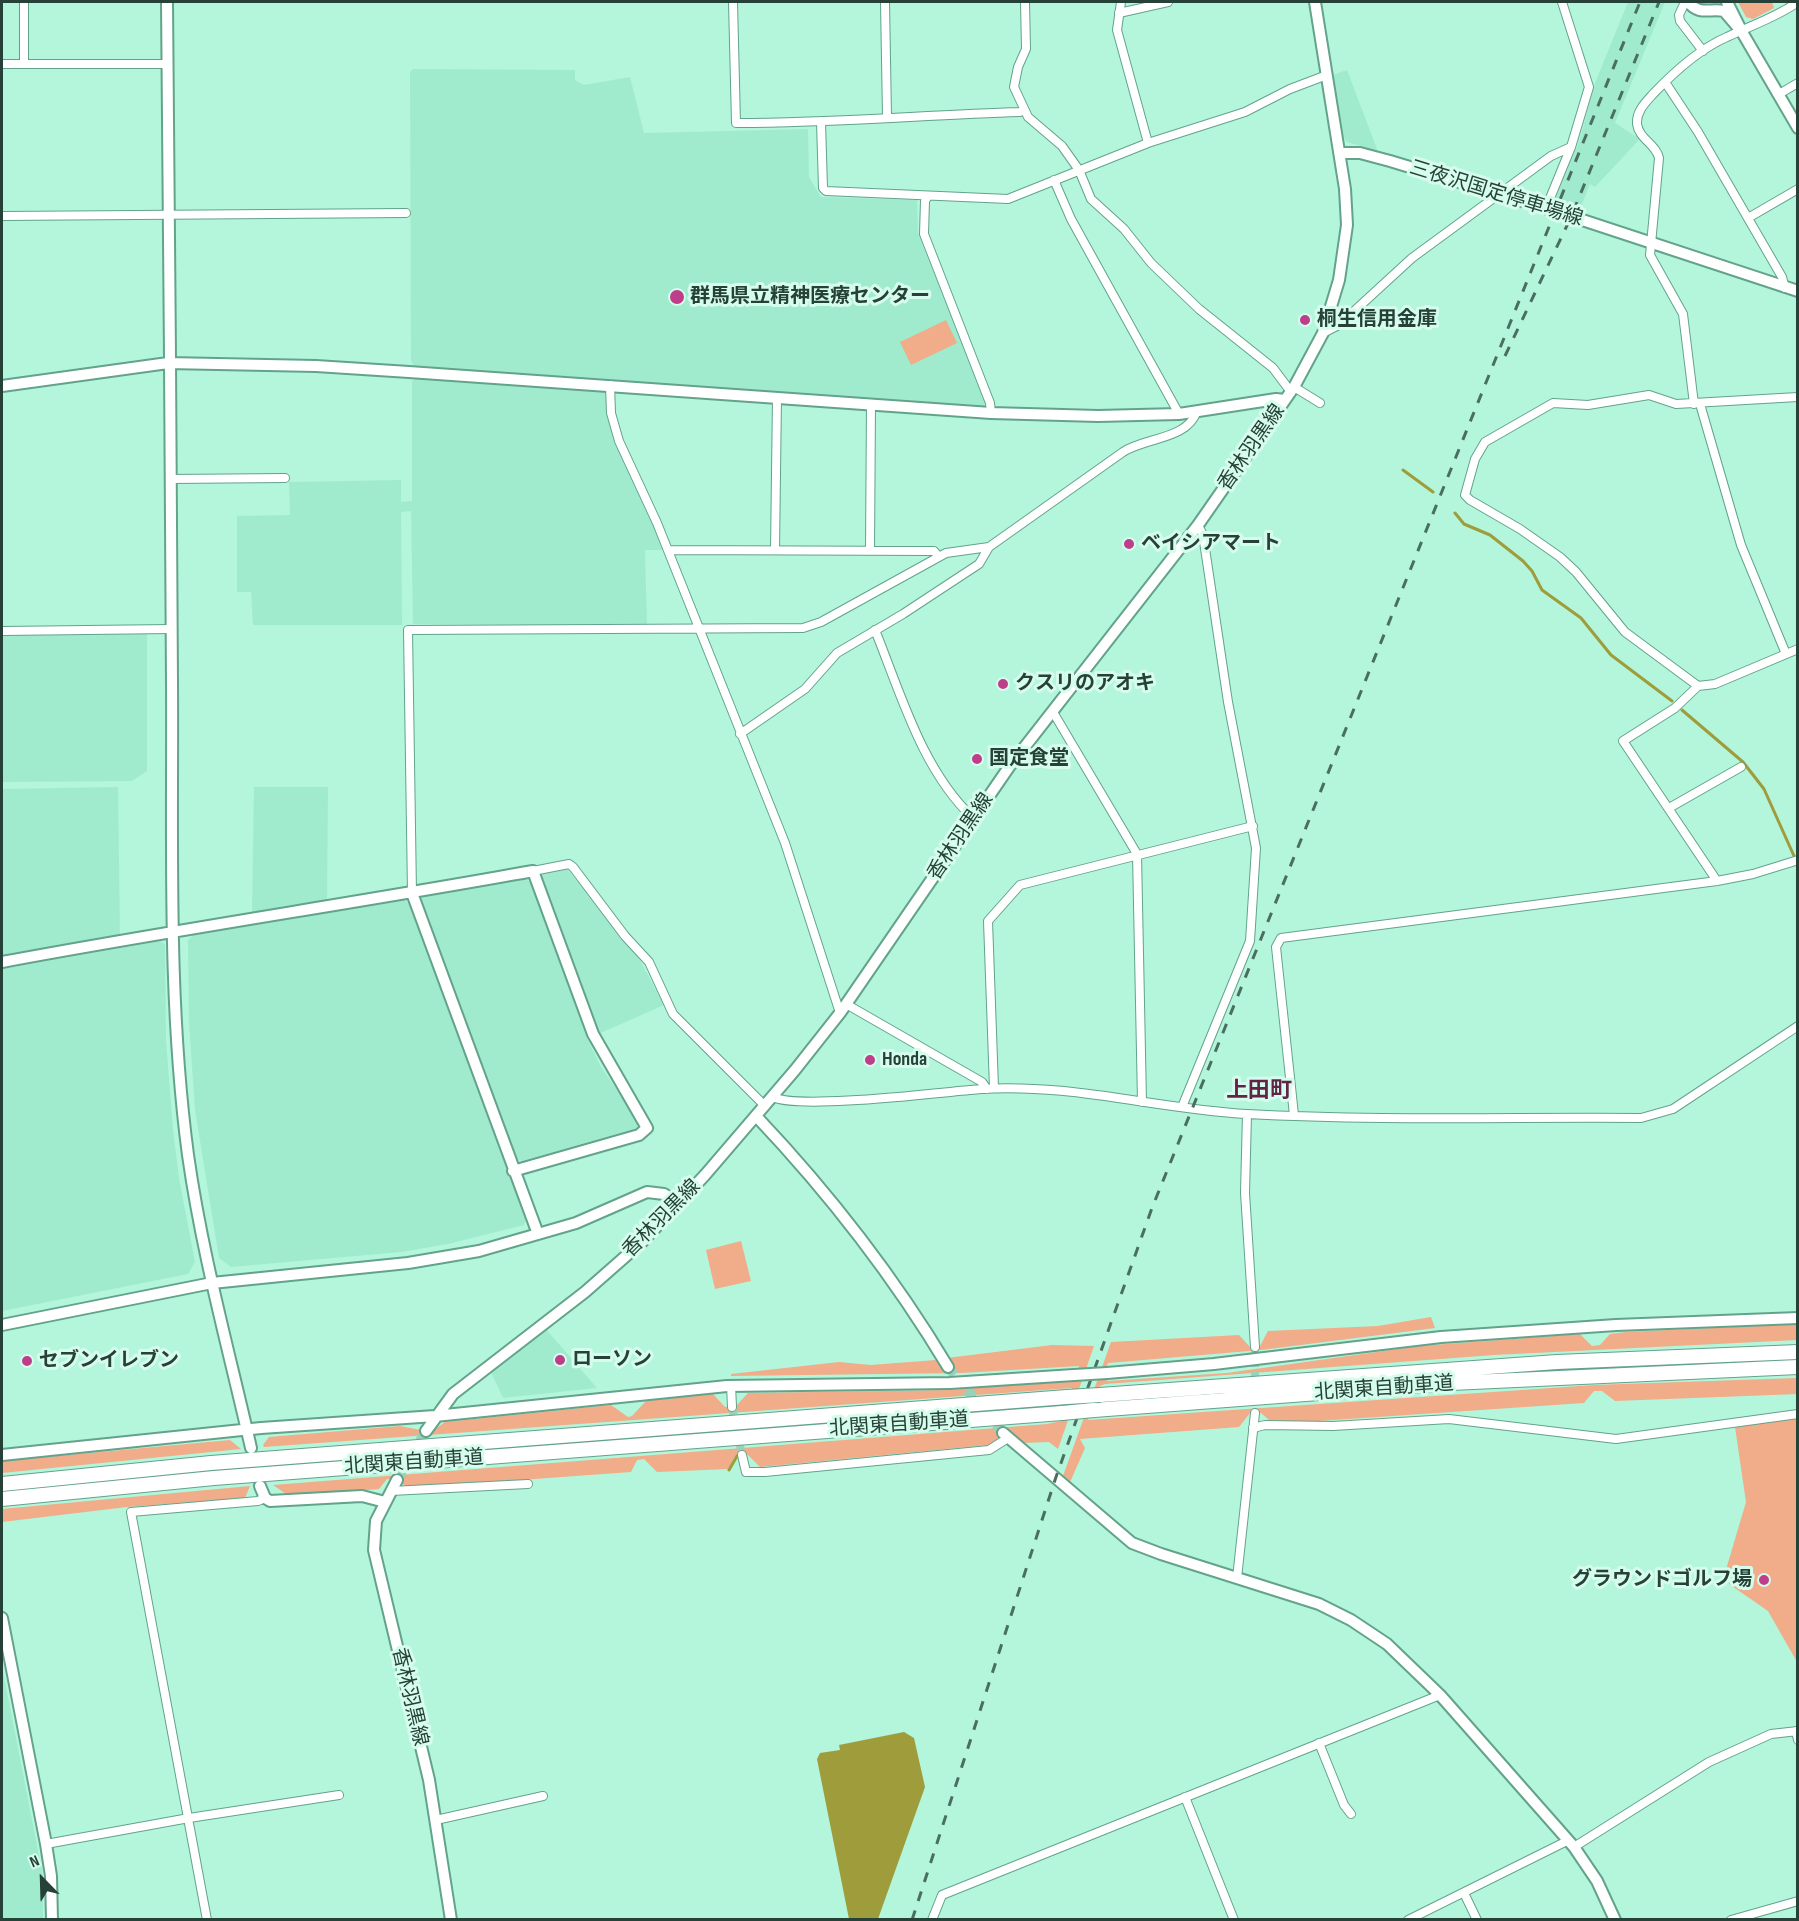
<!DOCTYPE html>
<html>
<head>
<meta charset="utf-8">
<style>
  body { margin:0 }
  #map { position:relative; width:1799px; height:1921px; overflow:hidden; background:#b3f6db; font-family:"Sofia Sans Condensed",sans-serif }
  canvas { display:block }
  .frame { position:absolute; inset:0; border:3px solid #264137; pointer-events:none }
  .north { position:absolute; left:12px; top:1849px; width:60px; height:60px; -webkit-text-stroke:4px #d5fcec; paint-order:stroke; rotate:337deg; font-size:16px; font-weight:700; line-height:24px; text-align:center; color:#264137 }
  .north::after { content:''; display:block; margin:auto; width:21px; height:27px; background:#264137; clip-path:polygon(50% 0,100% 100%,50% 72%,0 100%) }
</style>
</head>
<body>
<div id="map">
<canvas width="1799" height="1921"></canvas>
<div class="frame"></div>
<div class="north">N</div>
</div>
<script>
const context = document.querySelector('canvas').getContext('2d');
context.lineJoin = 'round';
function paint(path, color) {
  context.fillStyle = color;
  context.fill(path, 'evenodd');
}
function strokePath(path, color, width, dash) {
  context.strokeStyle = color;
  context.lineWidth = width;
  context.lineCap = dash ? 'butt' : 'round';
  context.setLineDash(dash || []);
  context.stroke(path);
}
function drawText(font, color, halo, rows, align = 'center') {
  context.font = font + ' "Sofia Sans Condensed","Noto Sans JP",sans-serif';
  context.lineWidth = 6;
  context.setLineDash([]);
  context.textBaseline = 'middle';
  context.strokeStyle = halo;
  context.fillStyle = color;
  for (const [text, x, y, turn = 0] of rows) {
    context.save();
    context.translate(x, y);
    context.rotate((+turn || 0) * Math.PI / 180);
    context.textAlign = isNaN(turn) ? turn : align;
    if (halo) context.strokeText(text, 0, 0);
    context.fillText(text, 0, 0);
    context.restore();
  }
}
paint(new Path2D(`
  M1628,2H1665L1615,123L1640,139L1595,187L1590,184L1579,212L1553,204L1579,142L1595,83Z
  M413,69L575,70V80L584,85L630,77L644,133L808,129L809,177L821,197L917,200L918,233L986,402L983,407L415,367L411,361L410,72Z
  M1347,70L1377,149V151L1347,142L1341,133L1333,75Z
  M418,377L607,389L609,412L615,443L665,550H645L647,626L413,624L411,511L401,512L402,625H253L251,592H237V516L290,515L289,482L401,480V502L412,501V381Z
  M147,634V771L132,781L2,782V635Z
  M118,787L120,938L2,958V789Z
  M254,787H328L327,902L252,913Z
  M567,869L635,951L664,1005L596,1035L539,874Z
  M525,879L532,883L541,906L587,1038L601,1067L639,1122L637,1128L522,1161L516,1159L420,900L425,895Z
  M404,900L410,904L475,1080L526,1220L524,1225L448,1244L401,1252L231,1267L219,1258L195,1110L189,1024L188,940L193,935Z
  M160,941L165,944L166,1040L173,1130L179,1178L195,1262L188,1274L2,1311V969Z
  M545,1328L597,1388L503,1398L490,1370Z
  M2,1666L43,1876V1919H2Z`), '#a0ebce');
paint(new Path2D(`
  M1738,2H1772L1774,8L1753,19L1746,17Z
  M946,320L957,343L911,365L900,342Z
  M741,1241L751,1281L715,1289L706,1250Z
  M1431,1317L1435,1328L1261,1350L1108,1363L1103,1378L1108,1381L1227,1373L1419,1346L1580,1334L1592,1346L1600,1345L1610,1334L1626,1332L1797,1324V1340L1494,1355L1105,1384L1100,1386L1088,1420L1594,1385L1797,1378L1798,1394L1615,1401L1602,1391H1594L1584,1403L1304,1422L1269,1420L1261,1413H1250L1239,1427L1080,1439L1085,1448L1071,1480L1069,1482L1063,1476L1111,1342L1239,1335L1250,1347L1260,1346L1268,1331L1378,1326Z
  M1052,1345L1094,1346L1058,1449L1049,1442L1022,1443L1008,1431L997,1435L998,1439L988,1445L760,1467L747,1454L735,1456L728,1469L657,1472L644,1459L637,1460L631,1472L410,1488L401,1483L402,1481L387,1479L379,1489L289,1496L273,1485L1047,1424L1061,1421L1072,1388L264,1447L263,1445L269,1437L400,1426L431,1432L445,1422L611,1405L628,1417L632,1416L646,1401L713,1394L725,1407L736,1406L748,1393L950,1390L1075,1380L1079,1366L961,1373L731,1376V1374L839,1362L871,1365L936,1360L942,1369L953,1365L947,1358Z
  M1797,1418V1662L1768,1611L1729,1584L1731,1576L1725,1573L1746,1502L1735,1427Z
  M230,1440L241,1449L2,1473V1461Z
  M250,1486L245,1498L127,1507L2,1522V1509Z`), '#f1ac89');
paint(new Path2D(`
  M904,1732L914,1738L925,1787L878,1919H849L817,1759L820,1753L840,1750L839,1745Z`), '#9e9c3b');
strokePath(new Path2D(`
  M1403,470L1433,492
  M1455,513L1464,524L1490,535L1523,561L1532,571L1542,590L1581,618L1611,655L1672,701
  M1682,710L1743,762L1764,789L1794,856
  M1797,865L1798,868
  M729,1470L737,1456`), '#9e9c3b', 3);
strokePath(new Path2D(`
  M1255,1347V1385
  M732,1407L742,1455`), '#97d2ba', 8, [8, 4]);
strokePath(new Path2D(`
  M948,1367L1003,1433
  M397,1480L426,1431`), '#97d2ba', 10, [10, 5]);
const street = new Path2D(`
  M24,2V63
  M733,2L736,123C830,123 925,115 1020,112L1023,110
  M885,2L887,116
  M1025,2L1026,49L1018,67L1014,87L1028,117L1062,146L1079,170L1091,199L1124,229L1151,263L1199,309L1273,368L1291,392
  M1121,2L1117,30L1148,143
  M1685,2L1679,15L1680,21L1703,51
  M1119,13L1168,2
  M2,64H167
  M1665,82L1698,132L1782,277L1785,288
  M1779,94L1798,83
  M821,122L823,188L826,191L1008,199L1148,143L1245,112L1290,89L1327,75
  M1054,180L1071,219L1179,414
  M928,196L925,201L924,234L990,403L991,413
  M1546,208L1571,147L1589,87L1562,2
  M2,216L406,213
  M1748,218L1798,189
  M1323,333L1339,325L1412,258L1551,156L1571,147
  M610,385L611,413L619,441L657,523L785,843L840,1013
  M1294,387L1320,403
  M1798,397L1676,404L1649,395L1588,405L1553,403L1485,442L1475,459L1465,495L1470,500L1520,529L1560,557L1576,572L1625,632L1698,686L1715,684L1798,649
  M1694,404L1683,314L1650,255L1659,158C1656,144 1639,139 1637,124C1636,111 1646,102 1654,93C1675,71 1699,49 1727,37C1752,25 1775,18 1798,2
  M1700,404L1741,545L1786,654
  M170,479L285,478
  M668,550L934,551L939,557
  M775,550L777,397
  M870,550L871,404
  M875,630C901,694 922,770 973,818
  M2,631L172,629
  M1698,686L1675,708L1623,741L1717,881
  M1053,712L1137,854L1142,1102
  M740,734L805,689L837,653L903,614L979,564L989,547L1123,452C1146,437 1187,440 1197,411
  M1669,808L1741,767
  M533,871L569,864L573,867L625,936L649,962L673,1014L765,1106
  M412,893L408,630L803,628L821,622L946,553L989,547
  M846,1004L982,1082L987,1089
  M994,1088L988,921L1020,885L1253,826
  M773,1097C798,1110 943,1092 981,1089C1070,1083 1158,1109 1247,1114C1378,1121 1510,1117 1641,1118L1673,1109L1798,1026
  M1182,1107L1250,941L1256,848L1228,702L1203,535L1198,525
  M1247,1114L1245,1193L1255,1347
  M1294,1115L1276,947L1281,938L1717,881L1753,874L1798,860
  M731,1385L732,1407
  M1253,1428L1265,1425L1333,1426L1449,1419L1616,1439L1798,1414
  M742,1455L746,1472H765L989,1450L1008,1438
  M391,1491L528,1484
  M1237,1578L1255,1413
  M1796,1731L1798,1740
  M1319,1743L1344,1805L1351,1814
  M1185,1797L1234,1920
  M436,1820L543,1796
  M46,1844L189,1818L339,1795
  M1574,1847L1709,1762L1771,1734L1798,1731
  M1464,1893L1477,1920
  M207,1920L131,1512L258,1501L265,1498
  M932,1920L942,1895L1440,1695
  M1408,1920L1567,1841
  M1731,1920L1798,1901`);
const secondary = new Path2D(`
  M167,2C169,228 171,455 172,681C173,839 167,998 188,1155C202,1254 229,1351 251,1448
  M1688,2C1699,16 1710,8 1724,11L1742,32L1727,2
  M1742,32L1798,128
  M1340,153H1360L1390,161L1555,211L1798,291
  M2,386L168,363L316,366L409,372L991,413L1098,416L1179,414L1276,399L1285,400
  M412,893L538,1234
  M2,962C178,929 356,903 533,871L593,1034L647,1128L639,1135L513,1171
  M756,1116C828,1192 894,1277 948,1367
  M2,1325L212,1283L408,1263L479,1251L576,1223L647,1192L664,1194L679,1204
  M1107,1373L1214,1364L1441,1337L1616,1325L1798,1318
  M426,1431L453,1394L585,1292L643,1241L705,1175L795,1070L840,1013L1009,767L1198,525L1294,387L1323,333L1339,280L1347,225L1345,189L1315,2
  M1003,1433L1132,1543L1161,1554L1319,1604L1351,1620L1387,1644L1440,1695L1574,1847L1597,1881L1615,1920
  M2,1455L261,1428L435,1416L727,1386L950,1383L1074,1375
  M397,1480L376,1521L374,1550L429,1780L451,1920
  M260,1486L265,1498L270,1501L362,1496L385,1502
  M2,1618L46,1844L51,1876L52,1920`);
const highway = new Path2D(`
  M1100,1395L1557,1362L1798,1352
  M1094,1410L1451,1383L1798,1367
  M2,1484L211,1463L1067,1397
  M2,1499L214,1478L1062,1413`);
strokePath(street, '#63a38b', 10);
strokePath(secondary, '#63a38b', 14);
strokePath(highway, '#63a38b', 16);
strokePath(street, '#fff', 8);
strokePath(secondary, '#fff', 10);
strokePath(highway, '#fff', 14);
strokePath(new Path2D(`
  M1505,356L1571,217L1659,2
  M912,1920L1056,1477L1152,1208L1640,2`), '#4a6f61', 3, [10, 10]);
const secondaryBridge = new Path2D(`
  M1074,1375L1107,1373`);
const highwayBridge = new Path2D(`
  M1067,1397L1100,1395
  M1062,1413L1094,1410`);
strokePath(secondaryBridge, '#63a38b', 14, []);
strokePath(highwayBridge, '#63a38b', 16, []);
strokePath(secondaryBridge, '#fff', 10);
strokePath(highwayBridge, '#fff', 14);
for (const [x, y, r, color] of [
  [677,297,8,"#be3e8a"],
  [1305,320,6,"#be3e8a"],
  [1129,544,6,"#be3e8a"],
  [1003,684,6,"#be3e8a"],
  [977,759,6,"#be3e8a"],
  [870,1060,6,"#be3e8a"],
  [560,1360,6,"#be3e8a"],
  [27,1361,6,"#be3e8a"],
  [1764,1580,6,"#be3e8a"]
]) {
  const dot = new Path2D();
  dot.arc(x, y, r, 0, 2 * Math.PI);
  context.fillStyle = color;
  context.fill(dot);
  strokePath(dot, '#d5fcec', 2);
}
drawText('20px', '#264137', '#d5fcec', [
  ["三夜沢国定停車場線",1496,194,17],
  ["香林羽黒線",1252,448,-55],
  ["香林羽黒線",961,837,-56],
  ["香林羽黒線",662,1219,-45],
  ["北関東自動車道",1384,1389,-4],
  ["北関東自動車道",899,1425,-4],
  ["北関東自動車道",414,1463,-4],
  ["香林羽黒線",409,1697,77]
]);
drawText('bold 20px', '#264137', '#d5fcec', [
  ["群馬県立精神医療センター",690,297],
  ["桐生信用金庫",1317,320],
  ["ベイシアマート",1141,544],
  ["クスリのアオキ",1015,684],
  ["国定食堂",989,759],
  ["Honda",882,1060],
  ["ローソン",572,1360],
  ["セブンイレブン",39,1361],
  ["グラウンドゴルフ場",1752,1580,"right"]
], 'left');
drawText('bold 22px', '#612346', '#d5fcec', [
  ["上田町",1259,1091]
]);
</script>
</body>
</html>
